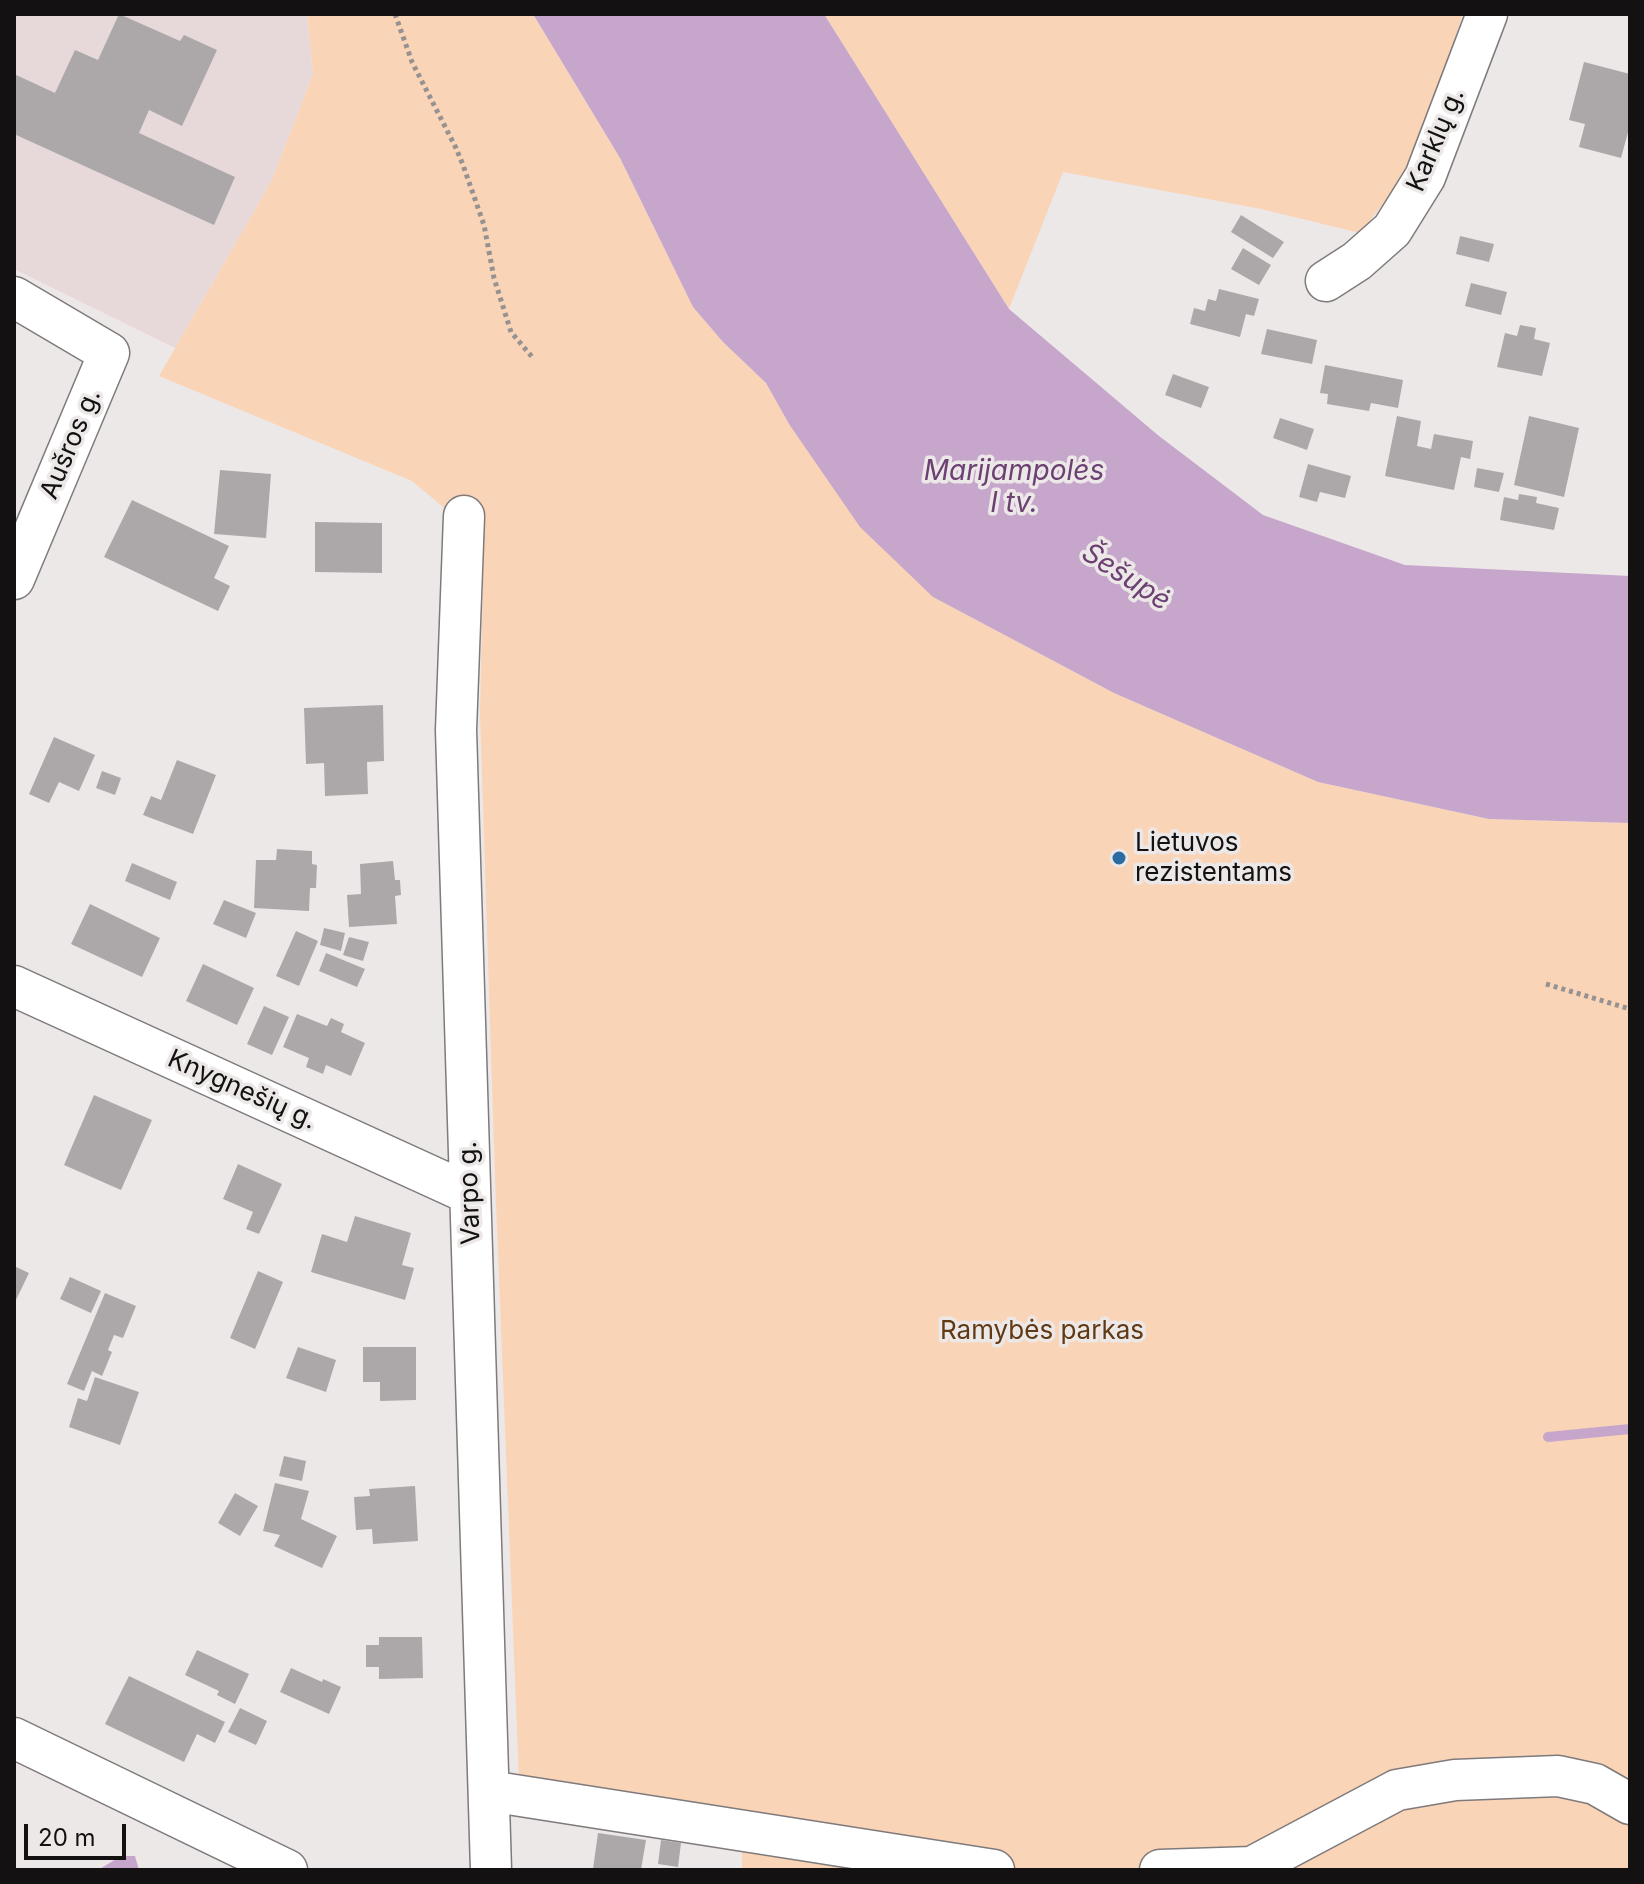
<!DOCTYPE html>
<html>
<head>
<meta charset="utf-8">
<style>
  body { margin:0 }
  #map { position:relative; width:1644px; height:1884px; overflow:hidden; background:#ede8e8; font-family:Inter,sans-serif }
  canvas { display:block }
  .frame { position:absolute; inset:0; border:16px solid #131111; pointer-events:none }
  .scale { position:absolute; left:24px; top:1824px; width:102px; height:36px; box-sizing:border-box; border:4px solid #131111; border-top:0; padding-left:10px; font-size:24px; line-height:28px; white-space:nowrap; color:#131111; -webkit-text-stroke:6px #ede8e8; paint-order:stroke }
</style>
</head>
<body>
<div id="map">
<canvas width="1644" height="1884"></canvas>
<div class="frame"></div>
<div class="scale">20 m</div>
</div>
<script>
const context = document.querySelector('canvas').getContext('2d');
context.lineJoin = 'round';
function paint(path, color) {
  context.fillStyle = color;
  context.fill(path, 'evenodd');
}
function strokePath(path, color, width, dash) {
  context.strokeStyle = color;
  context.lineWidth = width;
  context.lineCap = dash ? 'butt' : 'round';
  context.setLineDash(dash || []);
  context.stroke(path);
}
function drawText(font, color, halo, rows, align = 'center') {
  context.font = font + ' Inter,sans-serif';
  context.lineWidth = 7;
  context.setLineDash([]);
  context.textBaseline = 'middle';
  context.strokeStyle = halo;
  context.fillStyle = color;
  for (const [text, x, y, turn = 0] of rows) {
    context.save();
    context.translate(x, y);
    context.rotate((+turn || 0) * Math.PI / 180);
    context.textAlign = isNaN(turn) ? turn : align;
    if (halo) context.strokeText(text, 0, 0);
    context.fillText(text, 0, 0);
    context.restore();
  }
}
paint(new Path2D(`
  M14,14H307L313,74L272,180L175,348L14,269Z`), '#e7d9da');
paint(new Path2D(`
  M307,14H533L620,158L693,307L723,342L766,383L789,424L933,597L1114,693L1318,782L1489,819L1630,823V1870H742V1844L519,1780L495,1178L480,713L484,541L412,481L159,376L272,180L313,74Z
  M824,14H1463L1411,168L1360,233L1261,209L1063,172L1009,309Z`), '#f9d4b7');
paint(new Path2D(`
  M533,14H824L1009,309L1159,436L1263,515L1405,565L1630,576V823L1489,819L1318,782L1114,693L933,597L860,527L789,424L766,383L723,342L693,307L620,158Z
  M121,1856H135L139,1870H98Z`), '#c7a6cc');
strokePath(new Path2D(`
  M1548,1437L1630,1429`), '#c7a6cc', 10);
paint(new Path2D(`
  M119,14L180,41L184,35L217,50L182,126L149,110L139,133L235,177L214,225L14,134V74L55,93L75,50L98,60Z
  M1584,62L1630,74V125L1621,158L1579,147L1585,124L1569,120Z
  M1241,215L1284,242L1273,258L1231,232Z
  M1460,236L1494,244L1489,262L1456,254Z
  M1243,248L1271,265L1259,285L1231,269Z
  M1471,283L1507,292L1501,315L1465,306Z
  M1219,289L1259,299L1254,316L1246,314L1240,337L1190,324L1194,308L1205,311L1208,299L1216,301Z
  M1520,325L1536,328L1534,339L1550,343L1542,376L1497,367L1505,333L1517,336Z
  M1267,329L1317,340L1312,364L1261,354Z
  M1325,365L1403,380L1398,408L1371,403L1369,411L1327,404L1328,394L1320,393Z
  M1173,374L1209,387L1201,408L1165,395Z
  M1397,416L1421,421L1417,446L1431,449L1434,434L1473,441L1470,459L1461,457L1454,490L1385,476Z
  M1529,416L1579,428L1564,497L1514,485Z
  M1280,418L1314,429L1307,450L1273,438Z
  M1308,464L1351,476L1345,498L1320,492L1317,502L1299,497Z
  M1477,468L1504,473L1499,492L1474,487Z
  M220,470L271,474L266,538L214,534Z
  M1519,494L1537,497L1536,503L1559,508L1554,530L1500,520L1504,497L1518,500Z
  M132,500L229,546L214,578L230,586L218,611L104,557Z
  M315,522L382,523V573L315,572Z
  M383,705L384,761L367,762L368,794L325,796L324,763L306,764L304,708Z
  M54,737L95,755L79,791L59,782L49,803L29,794Z
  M177,760L216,775L193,834L143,815L151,796L161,800Z
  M102,771L121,778L115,795L96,788Z
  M277,849L312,851V864L317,865L316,888H310L309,911L254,908L256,860H276Z
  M393,861L395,880H400L401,895L395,896L397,924L349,927L347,895L361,894L360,864Z
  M132,863L177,882L170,900L125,881Z
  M224,900L256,913L246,938L213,924Z
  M90,904L160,938L142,977L71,944Z
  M324,928L345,933L341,951L320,945Z
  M296,931L318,941L299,986L276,976Z
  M349,937L369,942L363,961L343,955Z
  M326,953L365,969L357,987L319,971Z
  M203,964L254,988L237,1025L186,1001Z
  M264,1006L289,1017L272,1055L247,1044Z
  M297,1014L327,1026L331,1018L344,1024L341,1032L365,1043L351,1076L326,1065L323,1074L306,1067L309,1058L283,1047Z
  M94,1095L152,1120L121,1190L64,1165Z
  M238,1164L282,1184L259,1234L246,1229L253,1212L223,1199Z
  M355,1216L411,1233L402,1265L414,1268L405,1300L311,1272L322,1234L347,1242Z
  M14,1266L29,1273L14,1304Z
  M258,1271L283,1282L255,1349L230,1338Z
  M70,1277L101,1291L91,1313L60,1299Z
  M105,1293L136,1306L123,1338L114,1335L108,1350L112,1352L102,1376L92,1371L84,1391L67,1384Z
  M298,1347L336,1360L326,1392L286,1378Z
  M363,1347H416V1400L380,1401V1382H363Z
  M95,1377L139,1392L120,1445L69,1427L78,1398L87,1401Z
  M284,1456L306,1461L302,1481L279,1476Z
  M275,1483L309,1491L301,1519L337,1536L322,1568L274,1546L280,1535L263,1531Z
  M415,1486L418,1541L373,1544L372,1529L356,1530L354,1497L370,1496L369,1489Z
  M235,1493L258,1506L240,1536L218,1523Z
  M379,1637H422L423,1678L379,1679V1667H366V1645H379Z
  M197,1650L249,1674L235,1704L217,1695L219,1691L185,1675Z
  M291,1668L322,1682L323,1679L341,1687L329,1714L280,1692Z
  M129,1676L225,1722L215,1743L197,1734L184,1762L105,1724Z
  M240,1708L267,1721L256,1745L228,1732Z
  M598,1833L646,1840L641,1870L593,1869Z
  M661,1840L681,1843L678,1867L658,1864Z`), '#aca8aa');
const minor = new Path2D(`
  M1326,281L1357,261L1392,230L1425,177L1487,14
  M14,297L109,353L14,579
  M464,516L456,730L491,1870
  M14,986L470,1194
  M14,1738L287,1870
  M489,1791L994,1870
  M1160,1870L1252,1867L1397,1790L1455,1780L1558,1776L1595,1784L1630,1804`);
strokePath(minor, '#7f7a7b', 43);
strokePath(new Path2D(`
  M395,14L412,62L456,148L463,165L484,225L494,278L511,332L533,358
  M1546,984L1630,1009`), '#969292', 5, [4, 4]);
strokePath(minor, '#fff', 40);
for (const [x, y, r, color] of [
  [1119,858,8,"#2d6ca3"]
]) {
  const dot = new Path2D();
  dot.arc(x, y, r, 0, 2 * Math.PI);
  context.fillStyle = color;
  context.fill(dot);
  strokePath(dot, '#ede8e8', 3);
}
drawText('26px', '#131111', '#ede8e8', [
  ["Karklų g.",1436,140,-67],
  ["Aušros g.",71,444,-67],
  ["Knygnešių g.",242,1090,24],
  ["Varpo g.",470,1193,-92]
]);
drawText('26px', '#131111', '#ede8e8', [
  ["Lietuvos",1135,843],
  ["rezistentams",1135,873]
], 'left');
drawText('26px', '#613914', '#ede8e8', [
  ["Ramybės parkas",1042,1331]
]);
drawText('italic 28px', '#6c4073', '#ede8e8', [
  ["Marijampolės",1014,472],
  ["I tv.",1014,504],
  ["Šešupė",1126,577,33]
]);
</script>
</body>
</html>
